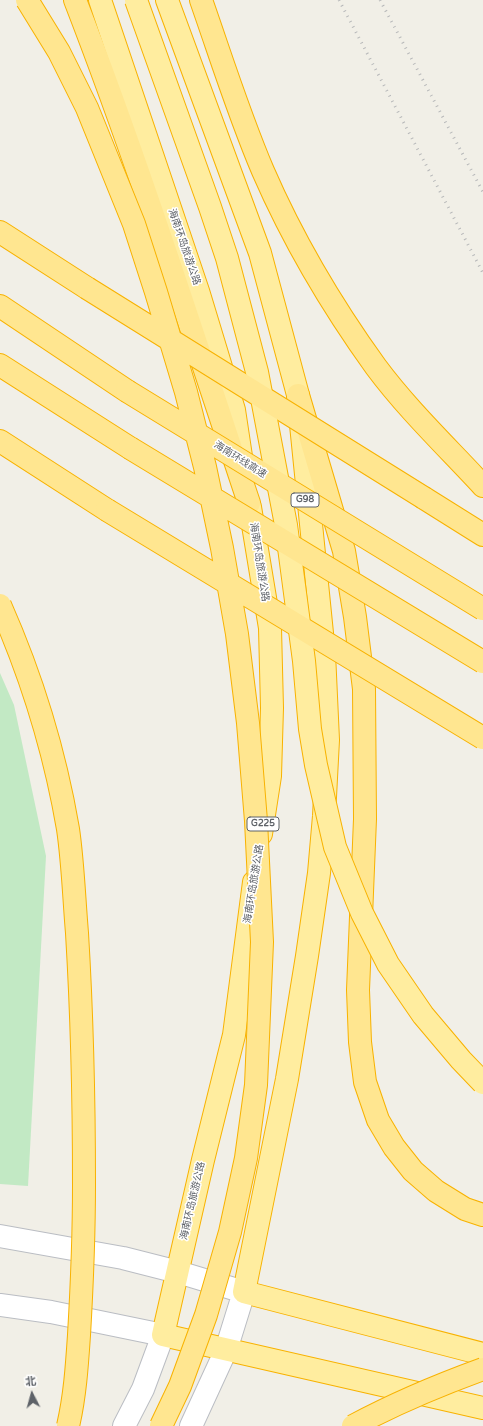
<!DOCTYPE html>
<html>
<head>
<meta charset="utf-8">
<style>
  body { margin:0 }
  #map { position:relative; width:483px; height:1426px; overflow:hidden; background:#f1efe7; font-family:"Varela Round","Noto Sans SC",sans-serif }
  canvas { display:block }
  .north { position:absolute; left:12px; top:1374px; width:40px; height:40px; -webkit-text-stroke:3px #fff; paint-order:stroke; rotate:354deg; font-size:11px; font-weight:700; line-height:16px; text-align:center; color:#5e6268 }
  .north::after { content:''; display:block; margin:auto; width:14px; height:18px; background:#5e6268; clip-path:polygon(50% 0,100% 100%,50% 72%,0 100%) }
</style>
</head>
<body>
<div id="map">
<canvas width="483" height="1426"></canvas>
<div class="north">北</div>
</div>
<script>
const context = document.querySelector('canvas').getContext('2d');
context.lineJoin = 'round';
function paint(path, color) {
  context.fillStyle = color;
  context.fill(path, 'evenodd');
}
function strokePath(path, color, width, dash) {
  context.strokeStyle = color;
  context.lineWidth = width;
  context.lineCap = dash ? 'butt' : 'round';
  context.setLineDash(dash || []);
  context.stroke(path);
}
function drawText(font, color, halo, rows, align = 'center') {
  context.font = font + ' "Varela Round","Noto Sans SC",sans-serif';
  context.lineWidth = 3;
  context.setLineDash([]);
  context.textBaseline = 'middle';
  context.strokeStyle = halo;
  context.fillStyle = color;
  for (const [text, x, y, turn = 0] of rows) {
    context.save();
    context.translate(x, y);
    context.rotate((+turn || 0) * Math.PI / 180);
    context.textAlign = isNaN(turn) ? turn : align;
    if (halo) context.strokeText(text, 0, 0);
    context.fillText(text, 0, 0);
    context.restore();
  }
}
paint(new Path2D(`
  M0,673L14,705L46,856L28,1186L0,1184Z`), '#c2e9c4');
const secondary = new Path2D(`
  M0,1236L123,1258L178,1272L244,1292L226,1350L191,1426
  M0,1305L51,1312L163,1335L143,1389L124,1426`);
const trunk = new Path2D(`
  M100,0L198,291L234,410L242,463
  M167,0L260,253L298,395L324,653L328,740L324,816L319,873L307,956L287,1079L244,1292L483,1354
  M250,507L270,628L272,708L270,776L261,834
  M254,882L234,1035L203,1160L163,1335L483,1408`);
const motorway = new Path2D(`
  M75,0C139,165 193,335 249,503
  M201,0C221,57 239,115 263,171C293,240 332,306 376,367C408,410 447,447 483,486
  M0,232L87,288
  M0,306L127,391
  M0,365L130,448
  M298,395L344,551L355,617L364,689L365,819L358,990L360,1042L365,1082L378,1120L394,1147L413,1171L436,1191L465,1209L483,1215
  M0,441L107,510
  M424,498L483,535`);
strokePath(secondary, '#babdc3', 24);
strokePath(trunk, '#f8b200', 24);
strokePath(motorway, '#f8b200', 24);
strokePath(secondary, '#fff', 22);
strokePath(trunk, '#ffed9f', 22);
strokePath(motorway, '#ffe690', 22);
strokePath(new Path2D(`
  M339,0L483,273
  M380,0L483,192`), '#b7b8b9', 3, [1, 5]);
const trunkBridge = new Path2D(`
  M136,0L210,207L227,258L257,372L286,525L304,661L310,729L316,765L335,847L362,913L388,964L423,1015L461,1060L483,1083`);
const motorwayBridge = new Path2D(`
  M27,0L59,52L87,108L134,224L156,292L186,392L205,467L222,548L237,634L248,723L256,821L262,942L256,1085L246,1158L230,1232L206,1315L180,1386L161,1426
  M87,288L424,498
  M127,391L483,609
  M130,448L483,662
  M107,510L483,738
  M0,605C31,675 55,753 68,829C73,863 74,898 77,933C82,1016 84,1100 84,1184C84,1234 82,1284 79,1335C77,1365 75,1396 68,1426
  M353,1426C394,1404 439,1385 483,1369`);
strokePath(trunkBridge, '#f8b200', 24, []);
strokePath(motorwayBridge, '#f8b200', 24, []);
strokePath(trunkBridge, '#ffed9f', 22);
strokePath(motorwayBridge, '#ffe690', 22);
for (const [x, y, w] of [
  [305,500,28],
  [263,824,32]
]) {
  const box = new Path2D();
  box.roundRect(x - w / 2, y - 7, w, 14, 3);
  context.fillStyle = '#fff';
  context.fill(box);
  strokePath(box, '#5e6268', 1);
}
drawText('bold 9px', '#5e6268', null, [
  ["G98",305,500],
  ["G225",263,824]
]);
drawText('10px', '#5e6268', '#fff', [
  ["海南环岛旅游公路",184,247,71],
  ["海南环线高速",240,460,32],
  ["海南环岛旅游公路",259,562,81],
  ["海南环岛旅游公路",254,884,-81],
  ["海南环岛旅游公路",193,1201,-77]
]);
</script>
</body>
</html>
